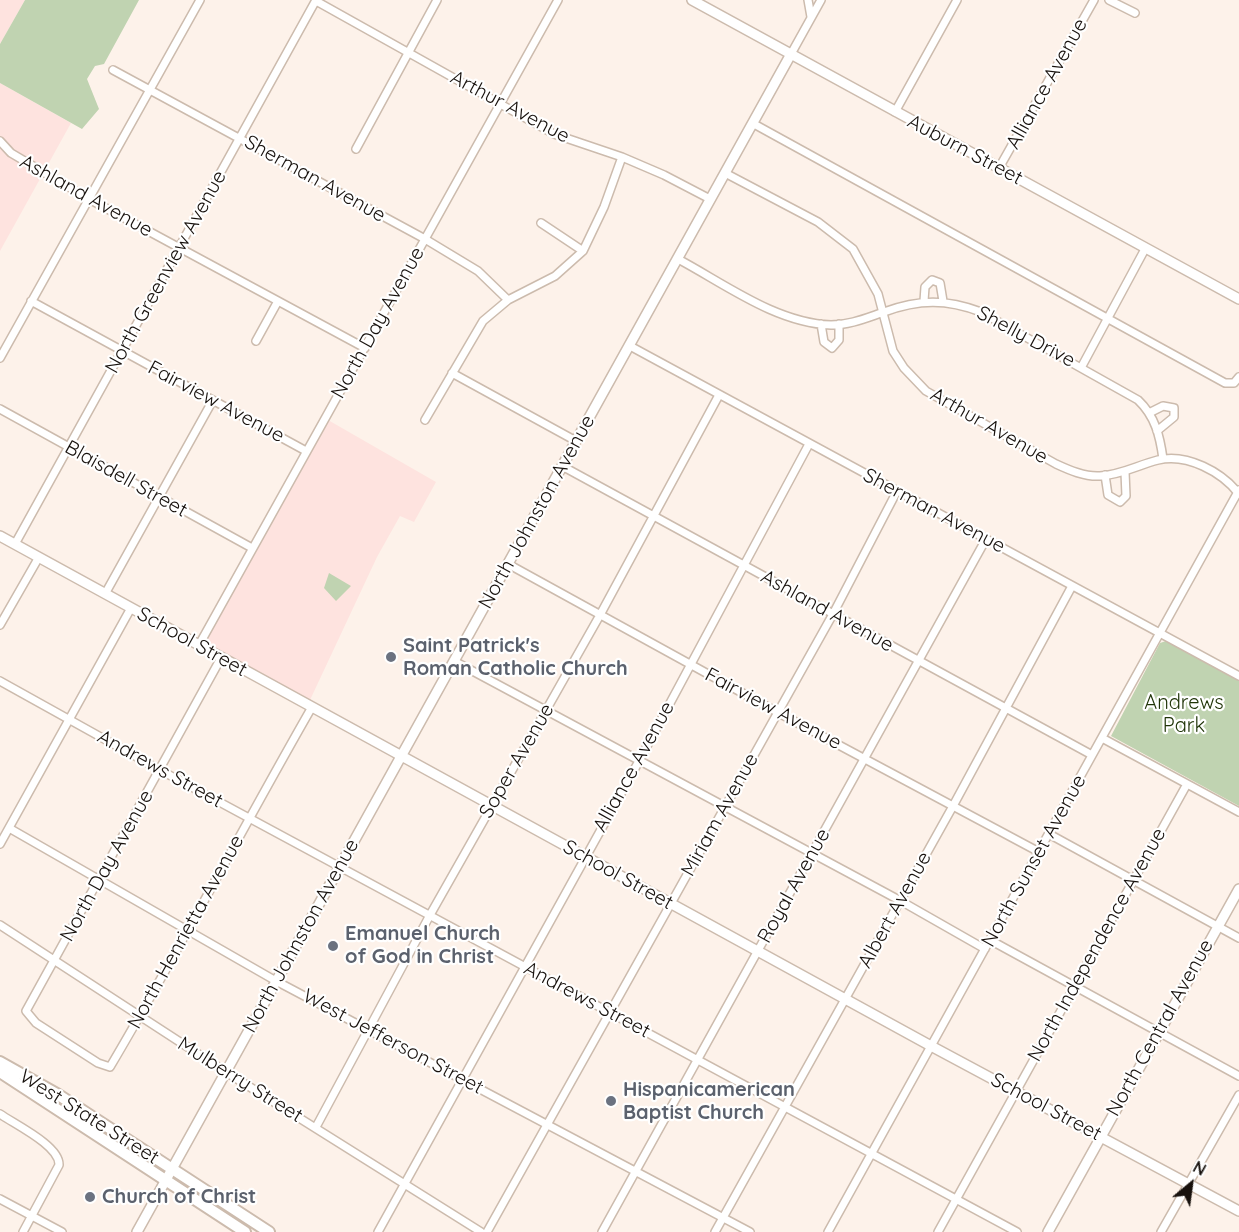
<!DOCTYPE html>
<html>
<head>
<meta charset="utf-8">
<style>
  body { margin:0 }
  #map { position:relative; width:1239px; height:1232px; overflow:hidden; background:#fdf2ea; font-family:Quicksand,sans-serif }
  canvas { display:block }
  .north { position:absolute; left:1161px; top:1154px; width:60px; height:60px; -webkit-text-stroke:4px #fff; paint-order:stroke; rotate:29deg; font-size:16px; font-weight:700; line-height:24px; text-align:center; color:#17110d }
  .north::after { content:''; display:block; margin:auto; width:21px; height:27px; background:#17110d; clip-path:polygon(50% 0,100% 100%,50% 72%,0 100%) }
</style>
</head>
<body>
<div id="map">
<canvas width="1239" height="1232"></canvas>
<div class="north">N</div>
</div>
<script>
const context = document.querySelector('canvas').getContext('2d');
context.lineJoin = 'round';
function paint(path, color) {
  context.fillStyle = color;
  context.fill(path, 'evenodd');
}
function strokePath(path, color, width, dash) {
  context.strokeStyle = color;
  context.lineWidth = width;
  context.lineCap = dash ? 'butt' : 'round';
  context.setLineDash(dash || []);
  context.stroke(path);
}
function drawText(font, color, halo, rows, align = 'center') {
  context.font = font + ' Quicksand,sans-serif';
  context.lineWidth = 4.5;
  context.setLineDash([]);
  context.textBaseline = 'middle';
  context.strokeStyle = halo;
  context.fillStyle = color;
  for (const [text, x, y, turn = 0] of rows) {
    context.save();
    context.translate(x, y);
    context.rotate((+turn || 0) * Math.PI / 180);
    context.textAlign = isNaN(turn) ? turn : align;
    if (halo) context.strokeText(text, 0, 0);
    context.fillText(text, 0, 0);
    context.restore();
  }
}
paint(new Path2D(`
  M0,0H25L0,44Z
  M0,83L71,123L0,251Z
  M328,420L436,482L414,522L400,516L377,557L310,700L211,646L208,638Z`), '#fee3df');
paint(new Path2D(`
  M25,0H139L104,64L95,66L87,79L99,109L82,129L0,83V44Z
  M329,573L351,586L336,601L324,588Z
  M1166,641L1239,681V806L1111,736L1160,643Z`), '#c0d3b1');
const street = new Path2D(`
  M808,0L811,17
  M1109,0L1135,13
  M316,1L554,134L622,157L664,175L710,199
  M791,54L821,0
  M113,70L425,239L478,271L508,300
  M895,112L957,0
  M754,124L1225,383H1234L1239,377
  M0,141L11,153L89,199L365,348
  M356,149L437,0
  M999,168L1094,0
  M725,173L818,222L853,249L878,294L893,351L904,368L926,391L1056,464C1069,470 1085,477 1100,476C1121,475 1138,465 1158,460C1187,453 1222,472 1239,494
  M541,223L583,251
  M678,259C725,284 776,323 831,325C850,325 866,318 884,312C919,299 947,299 981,312L1138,400C1155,416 1160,436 1163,459
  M31,301L306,451
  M924,301L925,287L932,280L940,283L943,301
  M821,324L824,342L832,348L839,340V324
  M256,341L278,301
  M630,346L1239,676
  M0,358L200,0
  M1082,366L1145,249
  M452,373L576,441
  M0,409L252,548
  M1149,413L1163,406L1174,408V417L1157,431
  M425,420L483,321L508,300L555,276L583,251L604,207L622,157
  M562,466L1092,755
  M1105,475L1108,495L1120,502L1126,496L1125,472
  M15,544L316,0
  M508,564L777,712L1039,852
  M105,594L213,400
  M0,625L39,557
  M199,645L558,0
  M221,658L26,1011L36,1023L98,1063L110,1067C180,949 243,827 312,707
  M454,661L899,900L985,949
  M0,681L160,770L1017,1232
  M1102,738L1239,812
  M9,828L276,981L750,1232
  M1049,834L1239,938
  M0,844L131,608
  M0,925L226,1072L481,1232
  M990,940L1239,1076
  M0,1114C16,1125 60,1146 59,1165L23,1232
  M316,1127L430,915L600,615L719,395
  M0,1199L62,1232
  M378,1232L639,761L809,444
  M487,1232L833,614L897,491
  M602,1232L986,539
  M715,1232L953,806L1072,586
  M828,1232L1239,490
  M938,1232L1187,784
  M1161,1232L1239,1095`);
const secondary = new Path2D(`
  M692,0L1239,299
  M0,536L931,1046L1239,1211
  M137,1232L791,54
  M1048,1232L1239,889`);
const primary = new Path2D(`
  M0,1062L57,1094L269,1232
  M0,1072L245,1232`);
strokePath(street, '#ccbbad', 10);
strokePath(secondary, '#ccbbad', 12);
strokePath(primary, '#ccbbad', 14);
strokePath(street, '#fff', 7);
strokePath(secondary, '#fff', 9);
strokePath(primary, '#fff', 10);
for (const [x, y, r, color] of [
  [391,657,6,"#6b7280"],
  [333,946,6,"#6b7280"],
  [611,1101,6,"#6b7280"],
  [90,1197,6,"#6b7280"]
]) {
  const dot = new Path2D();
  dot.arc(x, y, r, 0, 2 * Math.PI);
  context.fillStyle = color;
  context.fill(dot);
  strokePath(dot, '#fff', 2);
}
drawText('20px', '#17110d', '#fff', [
  ["Alliance Avenue",1047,84,-61],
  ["Arthur Avenue",510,107,28],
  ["Auburn Street",965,150,28],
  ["Sherman Avenue",315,179,29],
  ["Ashland Avenue",86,196,29],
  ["North Greenview Avenue",166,272,-61],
  ["North Day Avenue",378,323,-61],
  ["Shelly Drive",1026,337,28],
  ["Fairview Avenue",216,402,28],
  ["Arthur Avenue",989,426,30],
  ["Blaisdell Street",126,479,29],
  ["Sherman Avenue",934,511,28],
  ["North Johnston Avenue",537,512,-61],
  ["Ashland Avenue",827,611,29],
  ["School Street",192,642,29],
  ["Fairview Avenue",773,709,28],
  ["Soper Avenue",517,761,-60],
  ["Alliance Avenue",634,767,-61],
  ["Andrews Street",160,769,29],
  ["Miriam Avenue",720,815,-61],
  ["North Sunset Avenue",1034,861,-61],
  ["North Day Avenue",107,866,-61],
  ["School Street",618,875,29],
  ["Royal Avenue",794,886,-61],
  ["Albert Avenue",895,910,-61],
  ["North Henrietta Avenue",186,932,-61],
  ["North Johnston Avenue",301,936,-61],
  ["North Independence Avenue",1097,945,-61],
  ["Andrews Street",587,1000,28],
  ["North Central Avenue",1160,1028,-61],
  ["West Jefferson Street",393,1042,28],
  ["Mulberry Street",240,1080,32],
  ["School Street",1046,1107,28],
  ["West State Street",89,1117,32]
]);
drawText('bold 20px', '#5b616d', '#fff', [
  ["Saint Patrick's",403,646],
  ["Roman Catholic Church",403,669],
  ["Emanuel Church",345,934],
  ["of God in Christ",345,957],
  ["Hispanicamerican",623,1090],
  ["Baptist Church",623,1113],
  ["Church of Christ",102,1197]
], 'left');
drawText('20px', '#203508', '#fff', [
  ["Andrews",1184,703],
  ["Park",1184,726]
]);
</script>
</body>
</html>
